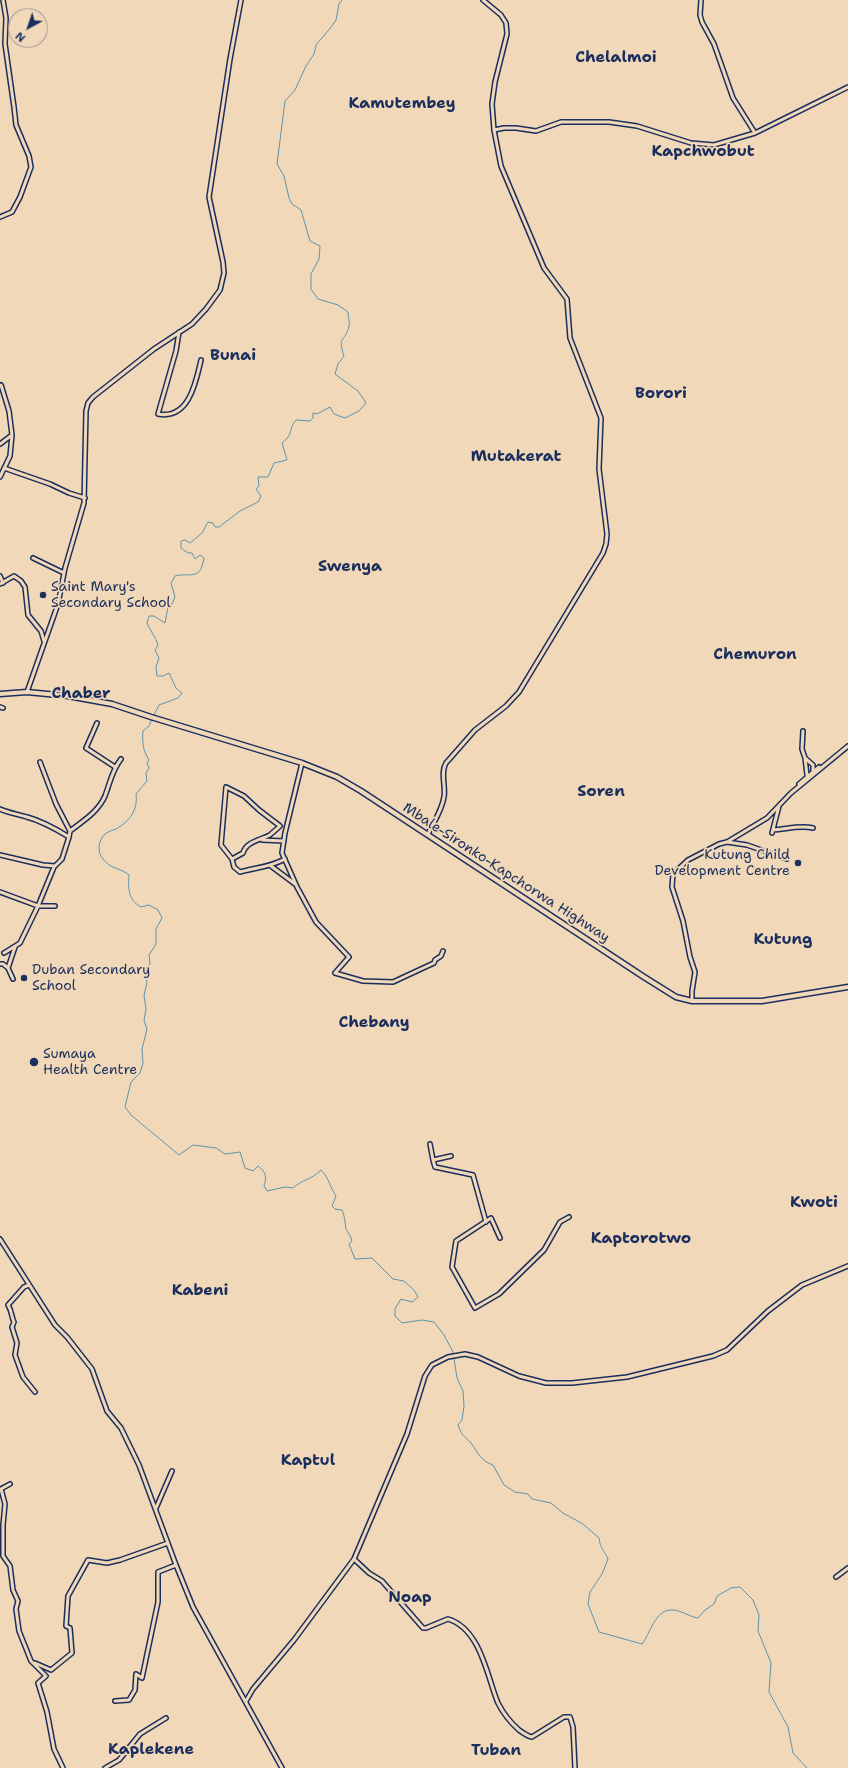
<!DOCTYPE html>
<html>
<head>
<meta charset="utf-8">
<style>
  body { margin:0 }
  #map { position:relative; width:848px; height:1768px; overflow:hidden; background:#f1d8b9; font-family:"Shantell Sans",sans-serif }
  canvas { display:block }
  .north { position:absolute; left:8px; top:8px; width:40px; height:40px; box-sizing:border-box; background:#f1d8b9; border:1px solid #9b9495; border-radius:50%; rotate:220deg; font-size:11px; font-weight:700; line-height:16px; text-align:center; color:#1b2f5e }
  .north::after { content:''; display:block; margin:auto; width:14px; height:18px; background:#1b2f5e; clip-path:polygon(50% 0,100% 100%,50% 72%,0 100%) }
</style>
</head>
<body>
<div id="map">
<canvas width="848" height="1768"></canvas>
<div class="north">N</div>
</div>
<script>
const context = document.querySelector('canvas').getContext('2d');
context.lineJoin = 'round';
function strokePath(path, color, width, dash) {
  context.strokeStyle = color;
  context.lineWidth = width;
  context.lineCap = dash ? 'butt' : 'round';
  context.setLineDash(dash || []);
  context.stroke(path);
}
function drawText(font, color, halo, rows, align = 'center') {
  context.font = font + ' "Shantell Sans",sans-serif';
  context.lineWidth = 3.5;
  context.setLineDash([]);
  context.textBaseline = 'middle';
  context.strokeStyle = halo;
  context.fillStyle = color;
  for (const [text, x, y, turn = 0] of rows) {
    context.save();
    context.translate(x, y);
    context.rotate((+turn || 0) * Math.PI / 180);
    context.textAlign = isNaN(turn) ? turn : align;
    if (halo) context.strokeText(text, 0, 0);
    context.fillText(text, 0, 0);
    context.restore();
  }
}
strokePath(new Path2D(`
  M154,715L159,705L178,698L182,693L176,688L169,673L163,676H157L156,667L159,658L155,650L158,645C156,637 150,631 147,623L149,616H154L165,623L168,607L172,604L175,597L171,583L175,576C190,572 200,582 204,558L200,555L195,559L192,553H188L181,548V541L185,540L190,543L202,533L208,522L213,523L215,527H219L240,511L258,502L261,496L256,489L259,486L258,477H268L274,463L287,460L282,443C294,434 288,429 296,420L310,421L313,418V413L317,414L330,407L334,414L345,418L359,411L366,403L358,391L335,374L338,364L344,356C337,335 345,343 349,326C350,322 348,317 348,312L338,305L318,299L311,289V274L319,259L320,246L310,241L301,210L292,204L289,198L284,176L277,164L285,101L295,90L306,66L314,54L316,45L332,26L336,20L339,4L342,0
  M152,718L149,726L143,731C142,742 143,751 149,760L147,763L149,768L146,773L147,781L136,794C138,810 130,821 116,829C113,830 107,832 105,834C98,841 97,852 103,859C110,869 121,868 129,875C128,888 128,900 141,907L149,905L158,910L162,918L156,929V944L149,955L150,964L145,970L147,983L144,995L146,1009L144,1020L147,1029L142,1049L143,1063L140,1073L131,1082L125,1107L131,1115L179,1155L193,1145L216,1148L225,1154L240,1152L245,1168L253,1171L258,1166C266,1172 267,1177 264,1186L267,1191L285,1187L293,1188C303,1179 311,1180 321,1170C329,1178 330,1187 336,1196L332,1206L335,1209L342,1210C345,1216 345,1225 346,1229C348,1233 351,1236 352,1241L349,1244L355,1259L372,1258L393,1279L404,1281L414,1290L418,1297L412,1302L401,1299L395,1309V1316L402,1323L422,1320L434,1322L444,1335L453,1352L457,1378L463,1391L464,1406L462,1420L458,1425C463,1438 463,1434 471,1443C478,1453 481,1461 493,1465L504,1485L515,1492L528,1494L532,1499L551,1503L563,1513L583,1524L599,1538C600,1548 604,1550 608,1559L602,1574L590,1592L588,1604L599,1632L642,1644C650,1634 655,1610 671,1610C679,1609 690,1617 698,1618L705,1610L714,1604L717,1596L731,1588L740,1587L753,1600L759,1615L758,1631L771,1663L769,1692L788,1727L793,1753L807,1768`), '#5c94ae', 1);
const minor = new Path2D(`
  M701,0L700,15L702,22L714,44L733,98L755,133
  M494,130L504,128H516L536,131L561,122H609L637,126L691,143L714,145L755,133L848,87
  M0,217L12,212L20,197L31,167L29,156L16,125L14,107L5,44L6,18L3,0
  M179,332L176,351L158,414C189,420 196,382 201,360
  M0,386L1,385L9,411L12,435L0,444
  M4,468L50,484L69,493L85,498
  M0,477L10,456L12,435
  M33,558L64,573
  M0,576L3,583
  M0,584L14,576L21,581L25,587L28,615L41,631L44,641
  M27,692L58,604L65,568L84,503L86,411L88,403L93,397L154,349L192,324L206,309L220,290L224,273L223,262L209,197L230,59L241,0
  M0,707L3,708
  M97,723L86,748L115,767
  M803,731L802,749L805,758L813,765V771
  M805,758L807,775
  M40,762L56,804L70,831L69,837
  M302,763L285,833L282,853L297,887L316,922L349,957L335,973L363,981L393,982L434,963L435,960L441,956L443,951
  M799,784L819,767
  M0,809C9,813 17,814 27,817C42,821 56,829 69,837L62,859L54,867L38,906L20,943L4,953
  M773,830C787,829 800,825 813,828
  M70,831C83,821 98,812 105,796C110,783 112,770 121,759
  M772,833L779,806
  M428,834C434,822 442,810 444,797C446,786 440,773 446,763L475,730L506,706L519,692L603,553L606,544L607,534L599,469L601,418L570,338L567,299L544,268L501,166L494,130L492,104L495,82L507,34L506,23L501,15L483,0
  M262,840L284,841
  M727,842L747,845L787,859
  M0,855L43,865L55,866
  M232,859L243,853C246,842 260,840 270,835C273,832 277,829 280,826L259,810L244,796L226,787L221,845L232,859L234,867L240,872C257,867 268,868 285,859
  M271,866L295,884
  M0,892L38,906H55
  M0,964H3L8,968
  M13,979L8,968L15,947
  M692,1001V991L695,972L690,957L683,921L672,887L673,874L688,860L719,844L727,842L767,818L791,793L848,746
  M430,1144L433,1160
  M451,1156L433,1160L435,1167L473,1175L486,1222
  M500,1238L491,1218L456,1241L452,1267L475,1308L499,1294L544,1250L560,1222L569,1217
  M0,1239L55,1325L67,1337L92,1369L107,1411L121,1428L139,1465L176,1565L193,1607L282,1768
  M29,1285L24,1287L8,1305C12,1311 11,1316 14,1322L12,1327L17,1343L15,1355L23,1377L35,1392
  M10,1484L1,1489L5,1504L3,1525V1556L10,1566L13,1590L18,1601L16,1609L19,1631L31,1661L46,1676L38,1683L47,1712L54,1749L63,1768
  M156,1508L172,1471
  M354,1559L369,1573L382,1581L423,1628H426L448,1619C481,1629 487,1677 498,1703C503,1713 511,1723 519,1730C523,1733 527,1736 532,1737L564,1717H570L573,1727L575,1768
  M836,1577L848,1568
  M35,1663L51,1670L72,1653L70,1628L66,1626L68,1596L88,1560L107,1563L120,1560L168,1543
  M115,1701L129,1700L135,1690L136,1674L142,1678L158,1602V1572L176,1565
  M246,1701L253,1689L294,1640L354,1559L407,1434L425,1376L432,1365L448,1357L465,1354L478,1357L519,1376L546,1383H572L627,1377L713,1356L727,1350L768,1311L802,1285L848,1266
  M105,1768L119,1760L140,1734L166,1718`);
const major = new Path2D(`
  M0,694L27,692L68,696L112,704L151,717L302,763L337,777L361,791L644,977L676,997L692,1001H762L848,987`);
strokePath(minor, '#1b2f5e', 6);
strokePath(major, '#1b2f5e', 7);
strokePath(minor, '#f1d8b9', 3);
strokePath(major, '#f1d8b9', 4);
for (const [x, y, r, color] of [
  [43,595,4,"#1b2f5e"],
  [798,863,4,"#1b2f5e"],
  [24,978,4,"#1b2f5e"],
  [34,1062,5,"#1b2f5e"]
]) {
  const dot = new Path2D();
  dot.arc(x, y, r, 0, 2 * Math.PI);
  context.fillStyle = color;
  context.fill(dot);
  strokePath(dot, '#f1d8b9', 1.5);
}
drawText('14px', '#1b2f5e', '#f1d8b9', [
  ["Saint Mary's",51,587],
  ["Secondary School",51,603],
  ["Kutung Child",790,855,"right"],
  ["Development Centre",790,871,"right"],
  ["Duban Secondary",32,970],
  ["School",32,986],
  ["Sumaya",43,1054],
  ["Health Centre",43,1070]
], 'left');
drawText('14px', '#1b2f5e', '#f1d8b9', [
  ["Mbale-Sironko-Kapchorwa Highway",506,873,33]
]);
drawText('bold 16px', '#1b2f5e', '#f1d8b9', [
  ["Chelalmoi",616,58],
  ["Kamutembey",402,104],
  ["Kapchwobut",703,152],
  ["Bunai",233,356],
  ["Borori",661,394],
  ["Mutakerat",516,457],
  ["Swenya",350,567],
  ["Chemuron",755,655],
  ["Chaber",81,694],
  ["Soren",601,792],
  ["Kutung",783,940],
  ["Chebany",374,1023],
  ["Kwoti",814,1203],
  ["Kaptorotwo",641,1239],
  ["Kabeni",200,1291],
  ["Kaptul",308,1461],
  ["Noap",410,1598],
  ["Kaplekene",151,1750],
  ["Tuban",496,1751]
]);
</script>
</body>
</html>
